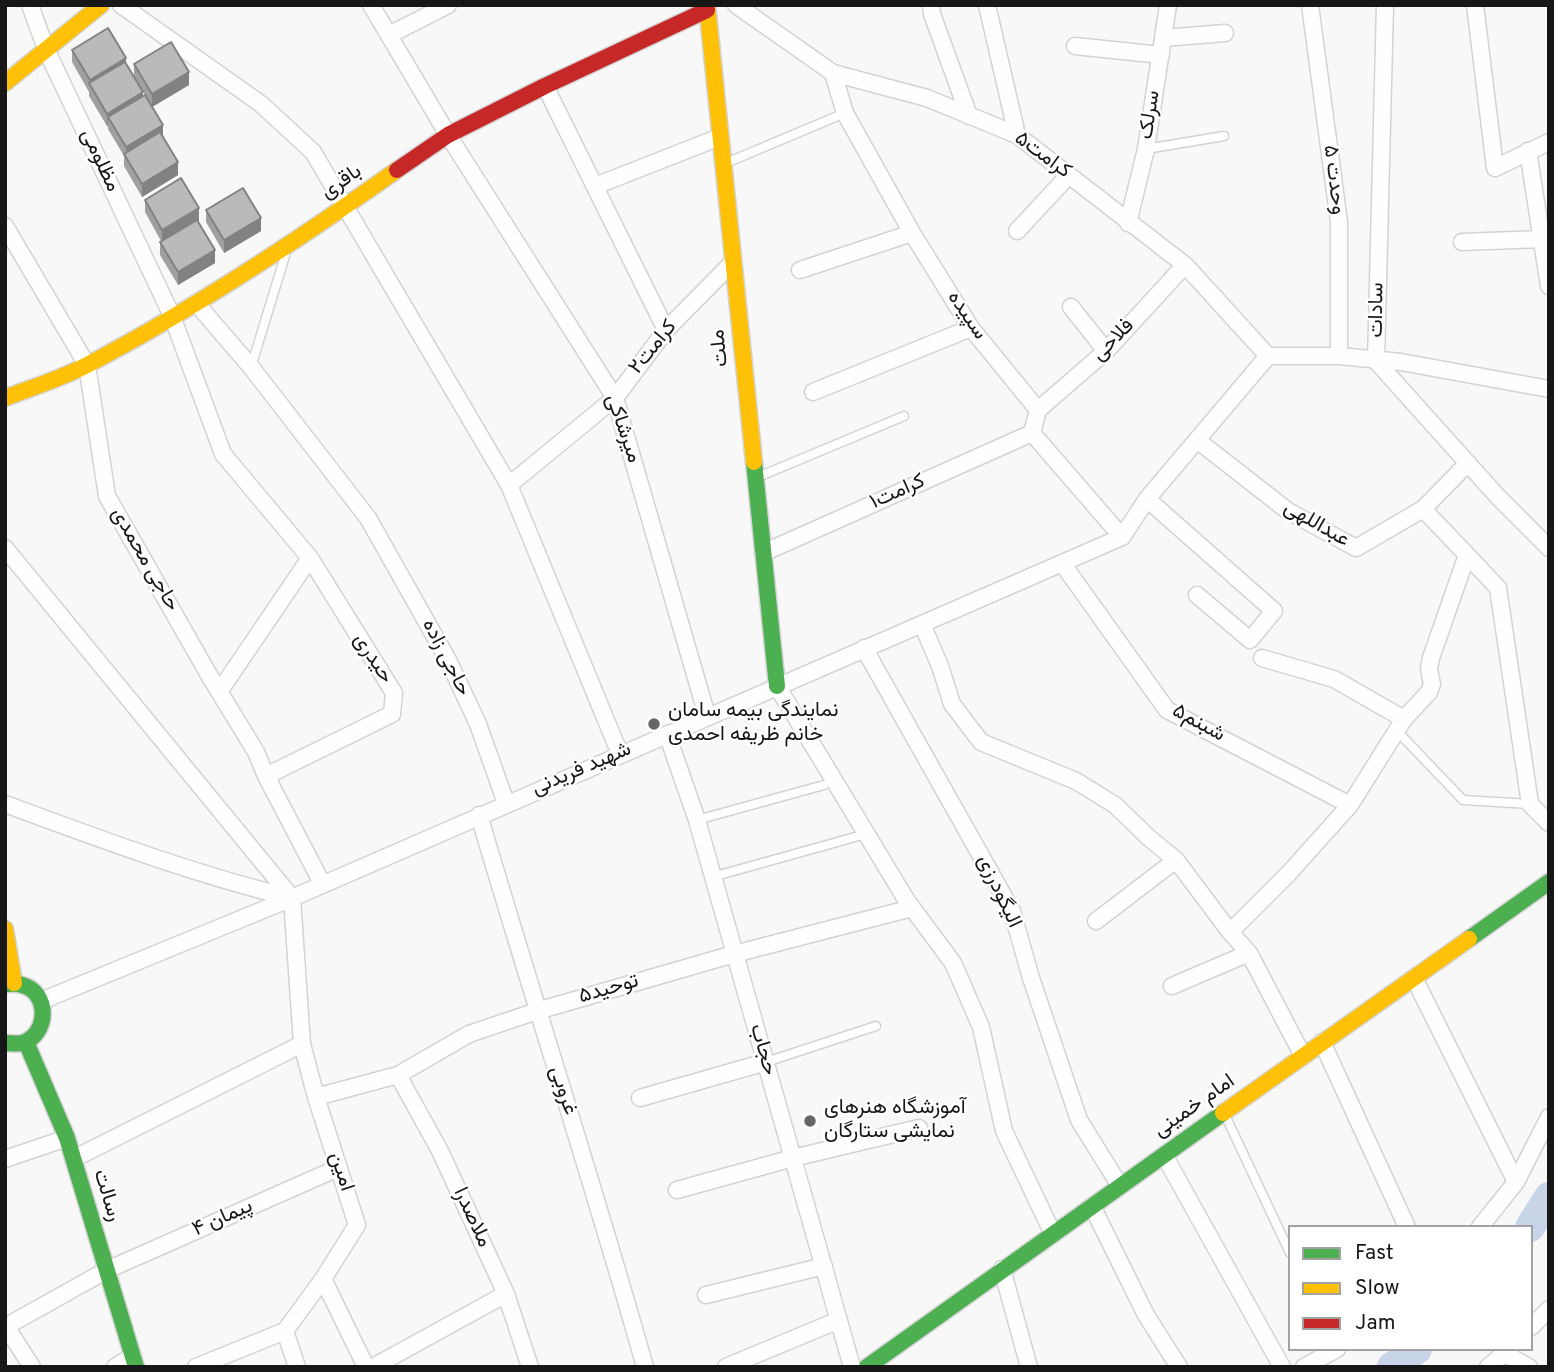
<!DOCTYPE html>
<html>
<head>
<meta charset="utf-8">
<style>
  body { margin:0 }
  #map { position:relative; width:1554px; height:1372px; overflow:hidden; background:#f8f8f9; font-family:Overpass,sans-serif }
  canvas { display:block }
  .frame { position:absolute; inset:0; border:7px solid #171718; pointer-events:none }
  .legend { position:absolute; left:1288px; top:1225px; width:245px; height:126px; box-sizing:border-box; background:#fff; border:2px solid #a2a2a3; margin:0; padding:9px 12px; list-style:none; font-size:21px; color:#171718 }
  .legend li { display:flex; align-items:center; gap:14px; height:35px }
  .legend b { width:35px; border:2px solid #a2a2a3 }
</style>
</head>
<body>
<div id="map">
<canvas width="1554" height="1372"></canvas>
<div class="frame"></div>
<ul class="legend">
<li><b style="height:9px;background:#4caf50"></b>Fast</li>
<li><b style="height:9px;background:#ffc107"></b>Slow</li>
<li><b style="height:9px;background:#c62828"></b>Jam</li>
</ul>
</div>
<script>
const context = document.querySelector('canvas').getContext('2d');
context.lineJoin = 'round';
function strokePath(path, color, width, dash) {
  context.strokeStyle = color;
  context.lineWidth = width;
  context.lineCap = dash ? 'butt' : 'round';
  context.setLineDash(dash || []);
  context.stroke(path);
}
function paint(path, color) {
  context.fillStyle = color;
  context.fill(path, 'evenodd');
}
function drawText(font, color, halo, rows, align = 'center') {
  context.font = font + ' Overpass,Vazirmatn,sans-serif';
  context.lineWidth = 5;
  context.setLineDash([]);
  context.textBaseline = 'middle';
  context.strokeStyle = halo;
  context.fillStyle = color;
  for (const [text, x, y, turn = 0] of rows) {
    context.save();
    context.translate(x, y);
    context.rotate((+turn || 0) * Math.PI / 180);
    context.textAlign = isNaN(turn) ? turn : align;
    if (halo) context.strokeText(text, 0, 0);
    context.fillText(text, 0, 0);
    context.restore();
  }
}
strokePath(new Path2D(`
  M1530,1227L1549,1197
  M1392,1367L1417,1349`), '#c8d5e8', 30);
const lane = new Path2D(`
  M1146,149L1224,136
  M726,163L845,113
  M251,367L285,256
  M758,477L904,416
  M1397,731L1463,800L1530,804
  M697,820L824,785
  M712,877L866,834
  M766,1062L876,1026
  M1225,1115L1290,1253`);
const street = new Path2D(`
  M30,5L46,49L172,316L223,454L310,558L394,693L392,714L266,776
  M121,5L261,104L313,152L509,485L620,754
  M371,5L448,135L615,398L707,716
  M736,5L833,73L927,98L1017,135L1185,265L1268,356
  M931,5L932,14L969,116
  M987,5L1017,135
  M1310,5L1339,222V356
  M1385,5L1376,361L1498,497L1549,548
  M1475,5L1495,168L1549,142
  M389,35L448,5
  M1163,38L1225,33
  M1075,46L1161,55
  M833,73L845,113L912,233L971,328L1038,410L1032,433L1122,537
  M545,86L666,330
  M1528,151L1549,286
  M595,186L720,137
  M1128,223L1146,149L1168,5
  M5,226L87,365L107,496L209,675L256,752L266,776L322,883
  M1017,231L1069,175
  M1462,242L1542,239
  M800,270L912,233
  M196,303L251,367L368,518L448,660L478,724L506,803
  M1071,307L1106,351
  M813,392L971,328
  M1038,410L1106,351L1185,265
  M1197,440L1288,511L1356,548L1423,509L1468,463
  M509,485L615,398L666,330L733,262
  M1147,499L1274,611L1250,640L1197,595
  M1122,537L1147,499L1268,356H1339L1401,362L1549,389
  M5,548L292,898
  M763,553L1032,433
  M1467,555L1498,588L1530,804L1549,823
  M1062,563L1167,710L1350,805
  M922,624L940,666L952,704L981,742L1076,781L1115,805L1148,837L1176,860L1230,932L1249,953L1303,1056
  M864,648L1012,911L1031,978L1079,1120L1120,1186
  M1262,658L1334,679L1404,719
  M777,686L907,901L953,963L981,1027L1004,1131L1053,1234
  M219,692L310,558
  M667,734L697,820L852,1367
  M5,804C100,839 193,874 292,898
  M479,815C533,999 593,1182 645,1367
  M1096,921L1176,860
  M1230,932L1289,873L1350,805L1404,719L1429,692L1432,684L1429,669L1431,658L1467,555L1423,509
  M1414,978L1516,1182
  M1172,986L1249,953
  M41,1001L292,898L1122,537
  M1322,1042L1407,1227
  M398,1075L440,1151L506,1294L530,1367
  M316,1097L398,1075L469,1034L537,1011L734,954L912,908
  M640,1098L766,1062
  M1164,1155L1282,1367
  M5,1159L67,1138
  M73,1159L302,1044
  M677,1190L793,1158L919,1128
  M1092,1206L1146,1315L1179,1367
  M1480,1227L1516,1182L1549,1117
  M1002,1269L1029,1367
  M323,1279L366,1367
  M706,1295L824,1266
  M5,1325L32,1367
  M5,1327L107,1270L338,1168
  M1531,1327L1549,1309
  M285,1331L297,1367
  M1505,1354L1529,1367
  M115,1367L133,1356
  M196,1367L285,1331L323,1279L357,1225L316,1097L302,1044L292,898
  M373,1367L506,1294
  M726,1367L839,1320
  M1304,1367L1337,1349
  M1488,1367L1510,1349`);
const fast = new Path2D(`
  M754,462L777,686
  M1469,939L1549,882
  M5,984C10,984 17,983 22,985C50,992 49,1035 22,1043C17,1044 10,1043 5,1043
  M26,1042L67,1138L136,1367
  M867,1367L1223,1113`);
const slow = new Path2D(`
  M707,5L754,462
  M5,83L101,5
  M5,398C33,387 63,378 89,364C197,307 298,240 397,170
  M5,929L14,983
  M1223,1113L1469,939`);
const jam = new Path2D(`
  M397,170L448,135L545,86L707,10`);
strokePath(lane, '#d3d3d4', 11);
strokePath(street, '#d3d3d4', 19);
strokePath(fast, '#d3d3d4', 19);
strokePath(slow, '#d3d3d4', 19);
strokePath(jam, '#d3d3d4', 19);
strokePath(lane, '#fefefe', 8);
strokePath(street, '#fefefe', 16);
strokePath(fast, '#4caf50', 16);
strokePath(slow, '#ffc107', 16);
strokePath(jam, '#c62828', 16);
paint(new Path2D(`
  M72,50L126,63L163,136L178,175L142,197L124,166V156L108,129V126H107L89,96V92L72,62Z
  M134,64L189,85L152,107L134,76Z
  M145,200L199,221L198,222L215,263L178,285L160,255V242L161,241L145,212Z
  M206,210L261,231L224,253L206,222Z`), '#a0a0a1');
paint(new Path2D(`
  M126,58V71L90,85V80Z
  M189,72V85L152,107V94Z
  M143,92V105L108,117V126H107V114Z
  M163,125V138L126,158V147Z
  M178,162V175L142,197V184Z
  M199,208V221L162,243V230Z
  M261,218V231L224,253V240Z
  M215,250V263L178,285V272Z`), '#828283');
const building = new Path2D(`
  M108,28L126,58L90,80L72,50Z
  M171,42L189,72L152,94L134,64Z
  M125,62L143,92L107,114L89,83Z
  M145,95L163,125L126,147L108,117Z
  M160,132L178,162L142,184L124,154Z
  M181,178L199,208L162,230L145,200Z
  M243,188L261,218L224,240L206,210Z
  M197,220L215,250L178,272L160,242Z`);
paint(building, '#bababb');
strokePath(building, '#828283', 2);
for (const [x, y, r, color] of [
  [654,724,7,"#666667"],
  [810,1121,7,"#666667"]
]) {
  const dot = new Path2D();
  dot.arc(x, y, r, 0, 2 * Math.PI);
  context.fillStyle = color;
  context.fill(dot);
  strokePath(dot, '#fff', 2.5);
}
drawText('21px', '#171718', '#fff', [
  ["سرلک",1151,115,-81],
  ["کرامت۵",1042,156,36],
  ["مظلومی",99,161,65],
  ["وحدت ۵",1333,180,83],
  ["باقری",342,183,-35],
  ["سادات",1378,310,-89],
  ["سپیده",966,316,56],
  ["فلاحی",1114,341,-45],
  ["کرامت۲",654,348,-51],
  ["ملت",721,348,-96],
  ["میرشاکی",622,429,71],
  ["کرامت۱",898,493,-24],
  ["عبداللهی",1316,525,30],
  ["حاجی محمدی",144,560,60],
  ["حاجی زاده",445,658,63],
  ["حیدری",372,659,57],
  ["شبنم۵",1198,724,29],
  ["شهید فریدنی",582,770,-23],
  ["الیگودرزی",998,892,65],
  ["توحید۵",609,990,-16],
  ["حجاب",762,1050,74],
  ["غروبی",562,1091,72],
  ["امام خمینی",1195,1107,-35],
  ["امین",340,1172,72],
  ["رسالت",106,1196,73],
  ["ملاصدرا",471,1218,65],
  ["پیمان ۴",223,1219,-24]
]);
drawText('21px', '#171718', '#fff', [
  ["نمایندگی بیمه سامان",668,712],
  ["خانم ظریفه احمدی",668,736],
  ["آموزشگاه هنرهای",824,1109],
  ["نمایشی ستارگان",824,1133]
], 'left');
</script>
</body>
</html>
